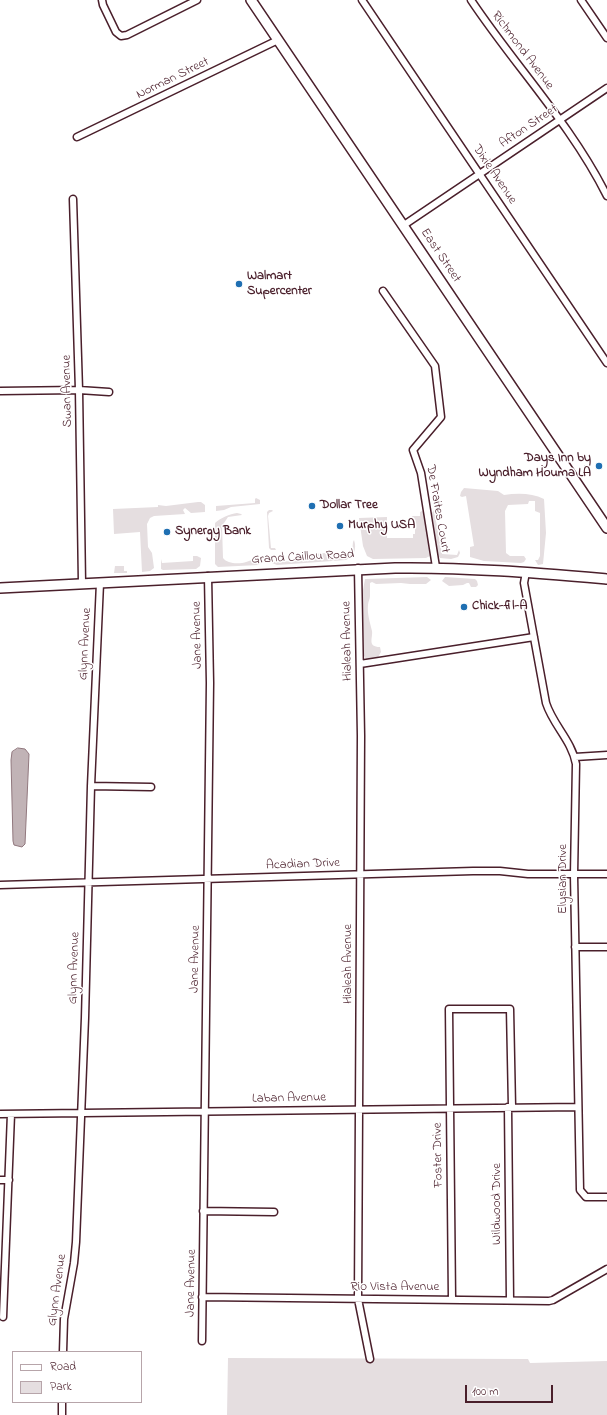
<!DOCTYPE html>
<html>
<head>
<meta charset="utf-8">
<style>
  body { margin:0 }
  #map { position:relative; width:607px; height:1415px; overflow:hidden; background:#fff; font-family:"Indie Flower",sans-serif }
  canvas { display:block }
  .legend { position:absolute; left:12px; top:1351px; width:130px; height:52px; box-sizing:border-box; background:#fff; border:1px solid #b7a5aa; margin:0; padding:5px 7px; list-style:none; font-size:12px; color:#4a1f2b }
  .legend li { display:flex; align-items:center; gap:8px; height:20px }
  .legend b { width:20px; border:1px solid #b7a5aa }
  .scale { position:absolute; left:465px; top:1385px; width:88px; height:18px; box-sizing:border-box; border:2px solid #4a1f2b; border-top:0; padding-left:5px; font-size:12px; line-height:14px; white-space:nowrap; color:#4a1f2b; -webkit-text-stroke:3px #fff; paint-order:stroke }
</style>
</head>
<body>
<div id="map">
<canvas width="607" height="1415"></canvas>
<ul class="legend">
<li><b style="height:5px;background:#fff"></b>Road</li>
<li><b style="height:11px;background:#e5dee0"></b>Park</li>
</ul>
<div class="scale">100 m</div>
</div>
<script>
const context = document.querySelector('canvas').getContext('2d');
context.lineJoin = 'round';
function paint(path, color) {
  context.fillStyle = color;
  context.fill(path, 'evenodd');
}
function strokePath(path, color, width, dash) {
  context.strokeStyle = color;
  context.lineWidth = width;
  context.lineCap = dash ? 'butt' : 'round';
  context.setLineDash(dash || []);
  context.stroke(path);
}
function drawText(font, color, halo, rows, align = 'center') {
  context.font = font + ' "Indie Flower",sans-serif';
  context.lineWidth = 3;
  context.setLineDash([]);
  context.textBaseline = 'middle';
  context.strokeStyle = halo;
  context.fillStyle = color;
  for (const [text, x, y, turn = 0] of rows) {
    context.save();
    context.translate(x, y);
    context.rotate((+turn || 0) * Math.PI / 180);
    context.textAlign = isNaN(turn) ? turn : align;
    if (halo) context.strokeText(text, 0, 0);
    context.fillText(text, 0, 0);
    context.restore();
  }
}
paint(new Path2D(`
  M464,488L498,491L504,495C518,493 532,493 544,499L546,533L543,564L538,565L535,560H538L540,556V513L535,511V501H529L528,504L508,505L505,511L506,553L510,556H524L526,559L524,562L521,563L484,561L470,557V547L474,546L466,496L462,497L460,496L461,492Z
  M256,498L260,500V504L231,507L224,510L216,511V506L255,503V499Z
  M198,502H201L205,505V512L191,513L185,508L183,510L185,514L154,516L150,518L147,524L148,547L152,553L154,568L150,571L142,572L140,532L114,534L113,509L158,507V505L166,506Z
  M269,510H272L273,511L269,513L268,516L271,548H275L276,550H271L269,548L267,512Z
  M434,510L442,554L457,555L459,550L460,553L458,557L451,559L440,558L438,556L432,513Z
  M422,511L424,512L430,556L426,558L373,559L367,556L363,546L359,518L387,517V538H413V534H415V525H413L412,516H420V512Z
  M237,513L241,514L242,515L228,517L222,526L223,558C229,566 248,564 254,558L256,563H258V559L260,558L262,559V562L259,565L218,567L215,564V523C220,518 230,514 237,513Z
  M354,540C357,549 354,556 346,560L277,565L272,563L270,559V557H272L273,562L297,561V555L326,553L330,551L327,557L330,556L331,558L346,557L352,553L353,542Z
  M193,556H197L201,558L200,566L196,569L163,570L161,569V559L162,563L193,561Z
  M115,566H124V571H127V573H114Z
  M427,577L431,580L426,584H410L401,583L376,584L372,582L370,583C370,588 370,592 370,596C370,599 368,602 368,605C367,614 370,622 372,631C373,638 367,647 380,647L381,652L377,659H366L363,654V590L365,579Z
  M445,577L475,579L477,581L478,585L476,587H471L469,583H467L463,585L449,586L442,581Z
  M228,1358L528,1359L530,1363L607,1361V1415H227Z`), '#e5dee0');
const water = new Path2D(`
  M18,748L25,749L29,754L25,844L22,847L14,845L13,841L11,760L12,752Z`);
paint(water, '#c1b3b6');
strokePath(water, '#91787e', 1);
const street = new Path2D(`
  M102,0L103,5L116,32L121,36L127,35L197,0
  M362,0L607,363
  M471,0C515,66 571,124 607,196
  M581,0L607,38
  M77,137L278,40
  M73,199L79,390L82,583
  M404,225L607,88
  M383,291L435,366L441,417L413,450L421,473L436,567
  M0,391L79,390L109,392
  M358,568L361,736L358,1299L370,1359
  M526,572L524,583L546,703C553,725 572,741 576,764L574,875L580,1190L586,1197H607
  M360,664L534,637
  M575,757L607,755
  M91,786L151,787
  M0,885L473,871H500L528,874H607
  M575,947H607
  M508,1107L510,1300
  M0,1114L578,1107
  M0,1180H9
  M203,1211L274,1212
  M202,1297L549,1301L553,1300L607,1269
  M452,1299L449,1009H510L512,1107
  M3,1317L11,1114
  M202,1341L210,683L208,576
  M63,1352L64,1319L74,1263L76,1242L85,1018L91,786L100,583
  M62,1415V1402`);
const secondary = new Path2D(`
  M251,0L607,528
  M0,588L395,568C466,567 536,573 607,579`);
strokePath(street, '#4a1f2b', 9);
strokePath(secondary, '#4a1f2b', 12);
strokePath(street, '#fff', 6);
strokePath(secondary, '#fff', 9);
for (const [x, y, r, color] of [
  [239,284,4,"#1f6fb2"],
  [599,466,4,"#1f6fb2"],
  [312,506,4,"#1f6fb2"],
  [340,526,4,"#1f6fb2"],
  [167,532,4,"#1f6fb2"],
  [464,607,4,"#1f6fb2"]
]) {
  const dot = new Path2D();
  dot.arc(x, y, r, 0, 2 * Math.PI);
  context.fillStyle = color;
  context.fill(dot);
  strokePath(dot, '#fff', 1.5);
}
drawText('13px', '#4a1f2b', '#fff', [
  ["Richmond Avenue",522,51,53],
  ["Norman Street",173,79,-26],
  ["Afton Street",529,127,-34],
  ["Dixie Avenue",494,175,56],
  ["East Street",440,256,56],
  ["Swan Avenue",68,391,-91],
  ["De Fraites Court",437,509,80],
  ["Grand Caillou Road",303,558,-3],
  ["Jane Avenue",198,635,-91],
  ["Hialeah Avenue",348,641,-91],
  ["Glynn Avenue",86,644,-87],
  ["Acadian Drive",303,865,-2],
  ["Elysian Drive",564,879,-90],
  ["Jane Avenue",196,959,-89],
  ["Hialeah Avenue",349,964,-90],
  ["Glynn Avenue",75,968,-88],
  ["Laban Avenue",289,1099,-1],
  ["Foster Drive",439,1155,-91],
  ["Wildwood Drive",498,1204,-90],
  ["Jane Avenue",192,1283,-89],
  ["Rio Vista Avenue",395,1288],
  ["Glynn Avenue",58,1290,-82]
]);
drawText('bold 13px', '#4a1f2b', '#fff', [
  ["Walmart",247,277],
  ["Supercenter",247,292],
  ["Days Inn by",591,459,"right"],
  ["Wyndham Houma LA",591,474,"right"],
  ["Dollar Tree",320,506],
  ["Murphy USA",348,526],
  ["Synergy Bank",175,532],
  ["Chick-fil-A",472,607]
], 'left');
</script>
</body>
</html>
